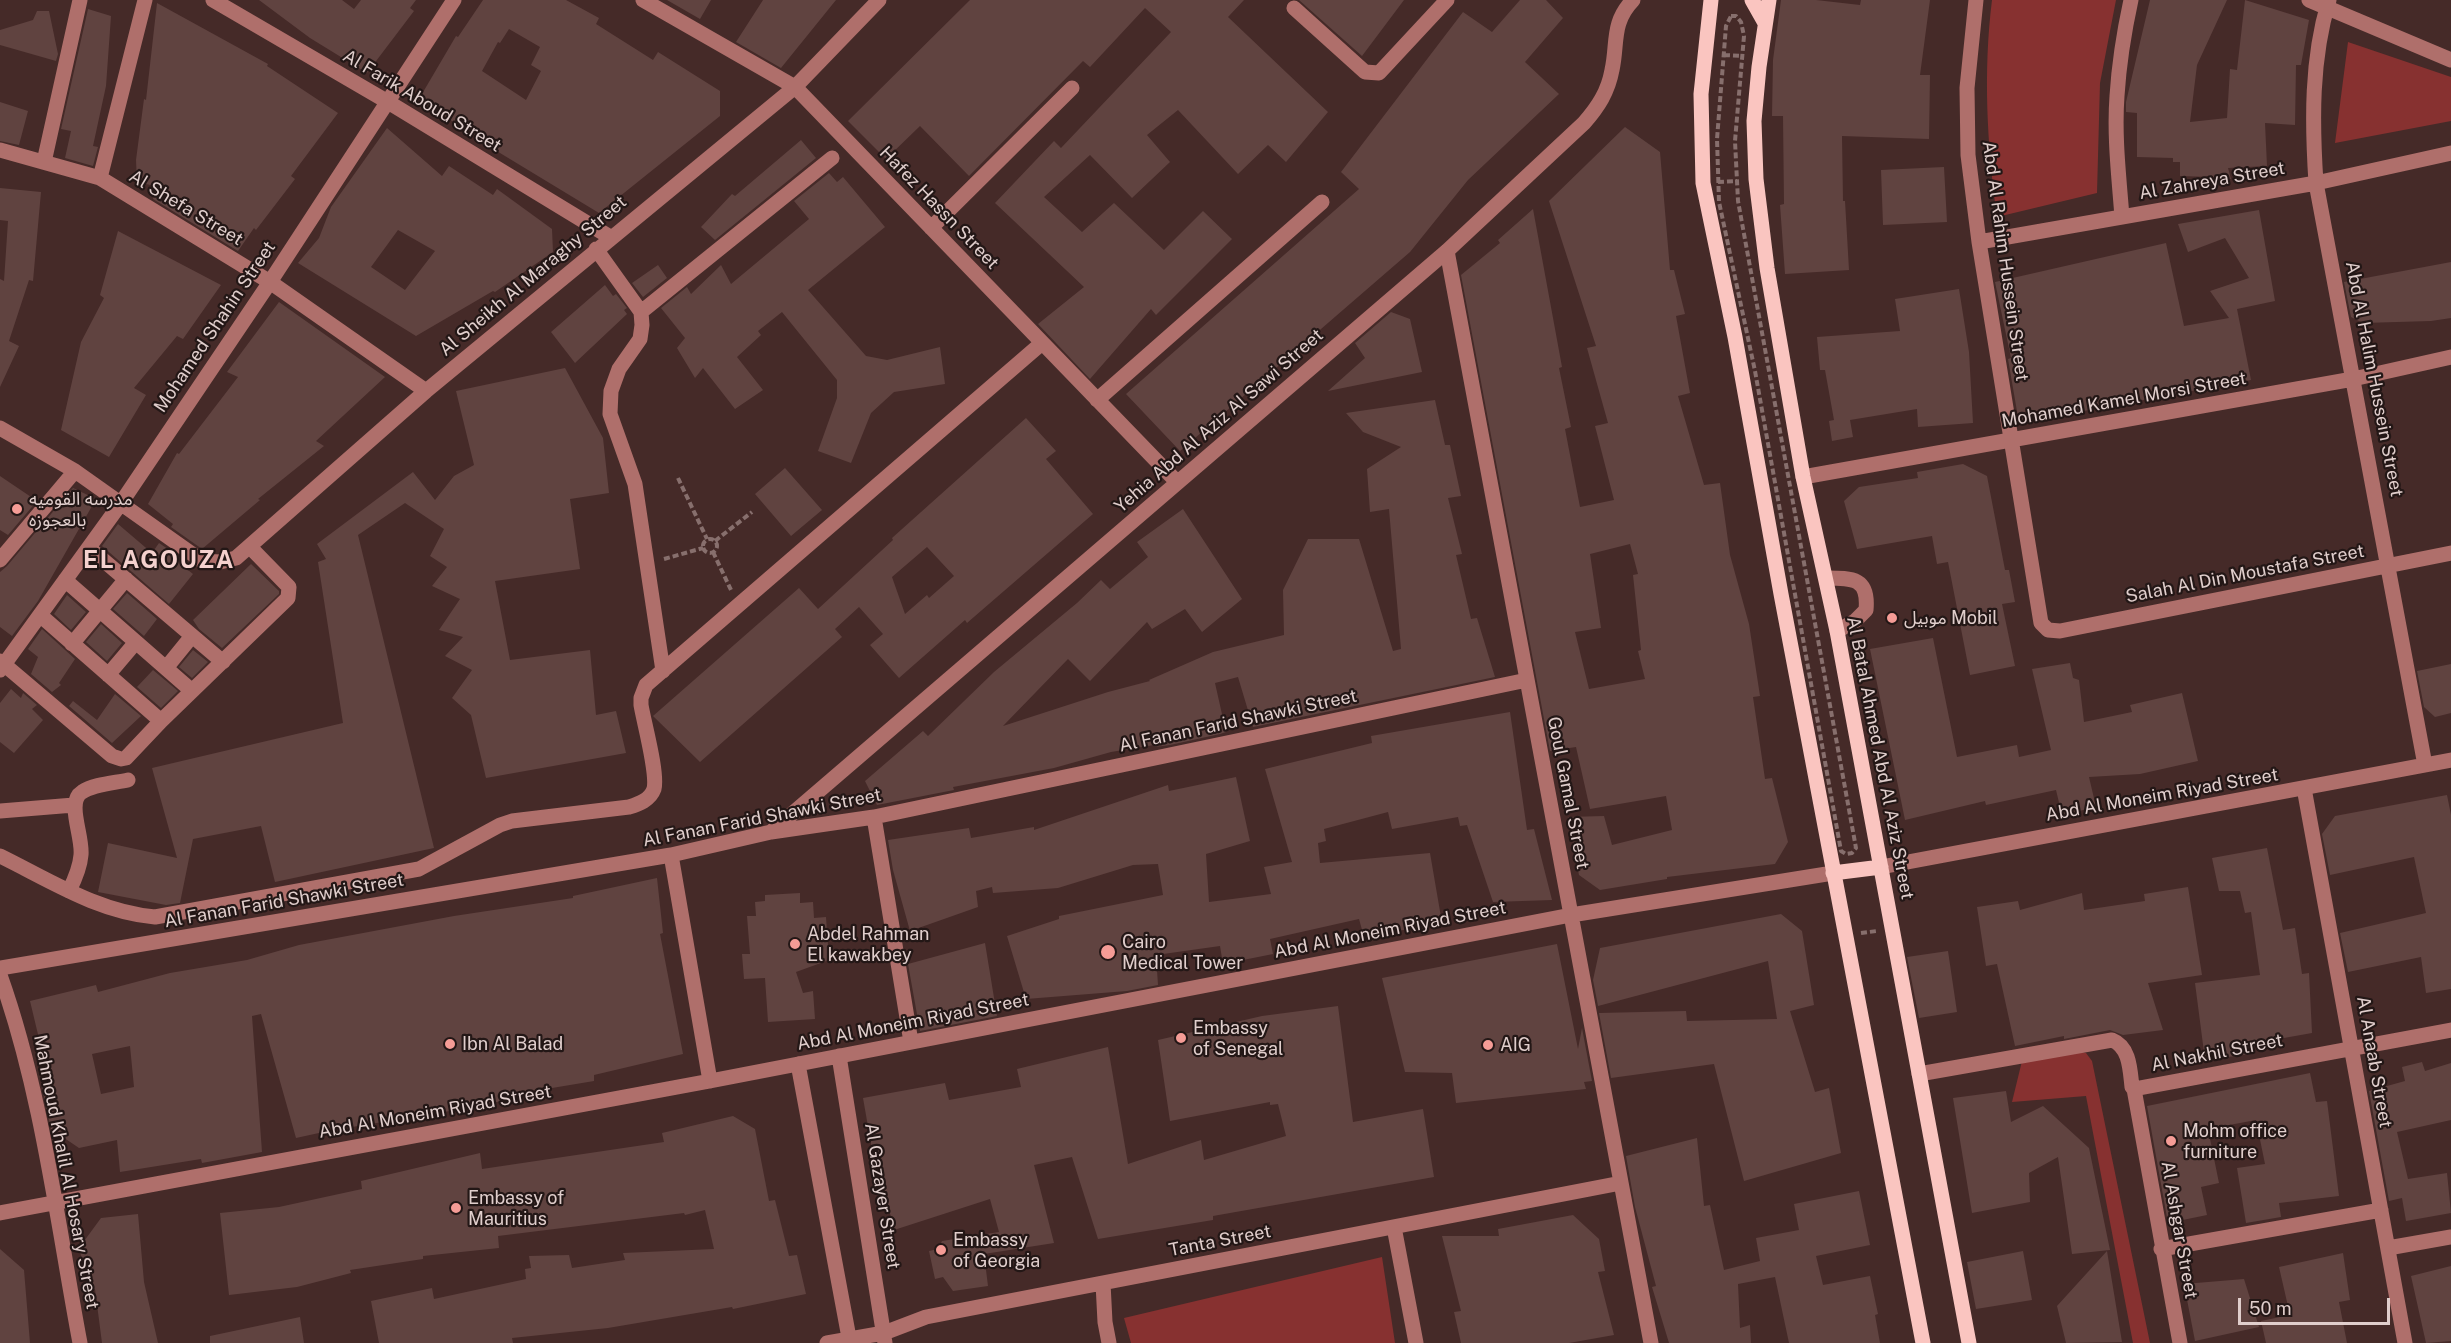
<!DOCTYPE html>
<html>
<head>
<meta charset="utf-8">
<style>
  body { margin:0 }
  #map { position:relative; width:2451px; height:1343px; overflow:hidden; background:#452a28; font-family:"Public Sans",sans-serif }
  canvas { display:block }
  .scale { position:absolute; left:2238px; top:1298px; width:152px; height:27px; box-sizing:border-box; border:3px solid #e0cecc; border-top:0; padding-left:8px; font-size:18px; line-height:21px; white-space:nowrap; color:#e0cecc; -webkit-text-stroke:4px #231716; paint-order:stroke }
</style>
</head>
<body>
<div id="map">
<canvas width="2451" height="1343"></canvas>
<div class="scale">50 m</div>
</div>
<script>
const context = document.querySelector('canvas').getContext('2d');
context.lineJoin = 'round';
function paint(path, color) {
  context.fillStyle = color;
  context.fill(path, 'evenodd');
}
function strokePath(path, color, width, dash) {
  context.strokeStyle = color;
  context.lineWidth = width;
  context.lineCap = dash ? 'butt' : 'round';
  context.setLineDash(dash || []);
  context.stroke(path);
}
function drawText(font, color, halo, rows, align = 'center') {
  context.font = font + ' "Public Sans","Noto Sans Arabic",sans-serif';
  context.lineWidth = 4.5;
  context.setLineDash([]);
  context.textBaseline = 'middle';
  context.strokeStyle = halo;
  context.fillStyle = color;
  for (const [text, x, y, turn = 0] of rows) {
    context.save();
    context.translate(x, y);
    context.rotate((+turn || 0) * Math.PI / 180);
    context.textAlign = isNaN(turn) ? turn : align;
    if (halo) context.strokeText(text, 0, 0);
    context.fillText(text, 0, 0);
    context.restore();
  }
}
paint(new Path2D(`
  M1992,0H2116L2100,83L2097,193L1997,217C1987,145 1983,72 1992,0Z
  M2348,42L2451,77V121L2335,143Z
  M2074,1051L2086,1053L2092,1061L2150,1343H2133L2086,1096L2012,1102L2022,1061Z
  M1382,1257L1395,1343H1131L1124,1318Z`), '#873130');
paint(new Path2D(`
  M259,0H342L354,9L361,0H416L410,8L414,11L367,73L310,38Z
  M483,0H566L599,18L596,24L653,60L658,52L720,91V116L599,213L500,153L419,99L456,36L458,37ZM509,29L540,47L531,65L541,71L526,100L482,71L498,42L500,43Z
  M667,0H711L700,19Z
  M763,0H836L781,68L736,42Z
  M970,0H1244L1228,17L1328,112L1286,162L1268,145L1238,174L1178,110L1147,135L1170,162L1132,198L1090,155L1044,197L1082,232L1114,203L1164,250L1203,211L1232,239L1156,315L1151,309L1090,379L1038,324L1084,287L995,203L1054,141L1061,148L1171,32L1145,8L1090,67L1083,61L969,176L920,126L886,159L848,121Z
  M1299,0H1404L1362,56Z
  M1520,0H1546L1563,18L1525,62L1559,94L1468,180L1410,252L1180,451L1126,394L1359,189L1341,172L1463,12L1492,32Z
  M1781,0H1816L1860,5L1861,0H1930L1920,75H1930L1929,139L1842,136L1843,201H1845L1849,270L1785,274L1780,205L1784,204L1783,116H1772L1773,60Z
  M2150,0H2227L2197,65L2190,122L2227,118L2230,69L2237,70L2245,0L2309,20L2301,65H2296L2295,125L2265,123L2267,166L2228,168L2231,179L2211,181V177L2180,176V162H2173V158L2137,157V113L2126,112V102Z
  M157,3L268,64L267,66L338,113L291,176L295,179L256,230L254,228L238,251L153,199L155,186L137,182L136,160L144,99L146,100Z
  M88,9L111,16L106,86L93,146L98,147L93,166L65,158L71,131L61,129Z
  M37,11H49L58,54L56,61L0,45V30L33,20Z
  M0,102L28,111L19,145L0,141Z
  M1625,127L1660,152L1670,270H1674L1685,314L1676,316L1690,393L1678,396L1704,485L1720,483L1730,555L1749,624L1760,696L1753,697L1765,779L1772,778L1788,842L1775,864L1667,877V879L1600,890L1579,875L1568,817L1604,816L1612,845L1672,830L1666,796L1590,809L1576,747L1550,751L1461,275L1500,243L1498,240L1533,209L1562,367L1559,368L1571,427L1565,429L1580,507L1614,500L1595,426L1608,423L1587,348L1596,346L1549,201ZM1630,544L1638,574L1633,575L1641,650L1638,651L1645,679L1589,689L1575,632L1601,628L1590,554Z
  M387,128L442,176L449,166L493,195L497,189L552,229L553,252L495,292L493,291L416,336L298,263L319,238L331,207ZM398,230L435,251L405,290L371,267Z
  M801,140L816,158L715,240L701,227L732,194L735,196Z
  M1944,167L1947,222L1883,225L1881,170Z
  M829,173L837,182L843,177L885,227L808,290L866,356L887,360L940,347L945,384L894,392L871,413L851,463L818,451L837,398V380L782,312L758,331L761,335L737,357L763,390L735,409L703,368L695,378L677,348L685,338L661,308L687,287L691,294L721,265L731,284L809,219L794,201Z
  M0,188L41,192L33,281L29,280L9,341L19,346L0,387V279L4,281L8,221L0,220Z
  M2259,210L2275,301L2237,309L2251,380L2019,423L2008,359L2011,358L1995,282L2166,243L2184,326L2229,318L2210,291L2249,278L2225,238L2188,252L2178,224Z
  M118,231L221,285L183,339L177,336L134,388L146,395L109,457L61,430L81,342L104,298L100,295Z
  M2451,262V318L2431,321L2363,323L2351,317L2344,282Z
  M658,265L667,278L643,297L632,283Z
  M605,285L613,296L616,294L627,308L624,310L627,314L575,363L551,332Z
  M1959,289L1969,352L1973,423L1918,427L1917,409L1850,420L1853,437L1832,441L1829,421L1834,420L1825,370H1820L1817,337L1900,331L1895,299Z
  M279,302L385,377L316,441L324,446L258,499L260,500L202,549L171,527L173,524L148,504L177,453L179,454L238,377L227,372Z
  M1391,312L1410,319L1422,372L1328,391L1365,358L1355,343Z
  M565,368L603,438L609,493L570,499L580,569L495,581L510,660L590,650L596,715L616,711L626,753L486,778L471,715L452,698L472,670L445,656L463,637L439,630L460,599L432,586L447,567L430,556L444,529L405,503L358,535L434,848L275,882L261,826L193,839L180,903L166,905L98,892L108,843L177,858L152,768L343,723L318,562L326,559L317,544L413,472L435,500L454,476L474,465L456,391Z
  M1435,400L1445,445H1450L1461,496L1448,498L1462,554L1456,555L1471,619L1477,618L1495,677L1253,727L1238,677L1215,683L1226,732L1220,734L1170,745L1155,747L1154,745L1111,752L1054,768L953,787L954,790L877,805L865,781L923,731L928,736L994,672L1077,603L1101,580L1110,589L1148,557L1137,542L1183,509L1242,599L1202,632L1185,609L1152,629L1147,622L1090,681L1068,659L1003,726L1108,692L1150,681L1149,680L1213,652L1284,635L1283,590L1308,539H1359L1393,651L1401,649L1389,509L1370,512L1367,469L1401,447L1363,432L1346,413Z
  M1026,418L1056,451L1046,459L1093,514L967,623L965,620L899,678L870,645L883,634L859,607L835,629L842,637L700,762L653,716L799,588L818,609L893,540L892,538ZM927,547L954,576L929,598L927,595L905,614L892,577Z
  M1963,464L1987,476L2005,570H2009L2015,602L2002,604L2015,666L1970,675L1948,562L1937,564L1932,536L1857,549L1844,501L1859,487L1918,478L1917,472Z
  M785,468L822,510L791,536L755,494Z
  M0,476L37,501L8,535L0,530Z
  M73,488L96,499L38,601L12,636L0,627V572L7,566Z
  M118,524L152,553L159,543L187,562L183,566L193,574L169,604L102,546Z
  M251,564L279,591V594L222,648L199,629L193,620Z
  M127,593L157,619L144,636L113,609Z
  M67,595L86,612L71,630L54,614Z
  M101,624L122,643L107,661L86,642Z
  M42,629L75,659L59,683L61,685L52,692L31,674L38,657L28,649Z
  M1933,638L1957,757L2017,745L2019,757L2051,750L2032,669L2070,663L2073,678L2079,680L2084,722L2132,712L2130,705L2182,693L2198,761L2140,774L2089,777L2096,807L2062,815L2056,790L1986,805L1985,801L1905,820L1870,649Z
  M193,650L208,662L192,678L179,667Z
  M2451,664V713L2435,717L2424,707L2417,671Z
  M153,670L178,691L161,708L137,687Z
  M11,689L21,698L23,693L37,705L32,709L43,720L14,753L0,742V703Z
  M115,694L141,716L112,743L69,706L73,701L97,720Z
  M1510,712L1527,830L1534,829L1552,900L1493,902L1467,825L1460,826L1458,817L1392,829L1388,812L1324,829L1326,841L1318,843L1320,863L1430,853L1442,923L1364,937L1359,919L1270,939L1273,954L1223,964L1220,946L1156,955L1158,985L1127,991L1026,999L1007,936L1059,919V916L1163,895L1158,864L1133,865L1058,888L993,893L992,887L976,891L978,907L910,931L893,870L888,840L969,828L971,838L1034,827V830L1168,785L1169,791L1236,777L1250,841L1206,854L1209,902L1271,894L1264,867L1292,862L1265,769L1372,743L1371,736Z
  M2447,795L2451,815V989L2426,993L2421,957L2348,972L2340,933L2426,913L2414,857L2330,875L2322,834L2335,816Z
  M2267,848L2283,930L2295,928L2302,974L2309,973L2312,1033L2250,1044L2251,1054L2205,1060L2195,983L2260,975L2251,912L2245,913L2240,891H2219L2212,858Z
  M657,878L663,933L660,934L683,1054L594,1075V1081L516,1094L517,1099L450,1109V1111L352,1127L351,1126L296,1138L261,1014L252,1016L262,1152L202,1163L201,1159L120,1172L117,1140L79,1148L51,1129L39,1073L47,1072L30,1001L96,985L98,992L170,973L247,960L299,945L454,916L573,898V896ZM130,1046L134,1087L101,1094L92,1054Z
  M2188,887L2202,975L2148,983L2163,1030L2123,1035L2110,1030L2064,1039V1036L2015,1046L1997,964L1986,966L1977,907L2018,901L2020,910L2082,893L2084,910L2145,901L2144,894Z
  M800,893V903L813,902L814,918L826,917L829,960L796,972L803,993L813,991L815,1019L768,1022L765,978L744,979L742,954H750L747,916H756L755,902L765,901V895Z
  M1781,914L1802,931L1814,1005L1790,1011L1815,1092L1829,1088L1841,1153L1744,1181L1714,1064L1611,1078L1599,1013L1686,1011L1687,1021L1777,1019L1768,961L1598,1006L1593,980L1600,948Z
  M985,943L997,1016L920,1031L908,964Z
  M1557,944L1578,1049L1582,1028L1592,1081L1584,1082L1586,1089L1456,1103L1452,1073L1405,1072L1382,978Z
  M1948,951L1957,1012L1919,1018L1907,957Z
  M1338,1006L1353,1122L1423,1109L1434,1177L1213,1216V1220L1098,1239L1072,1157L1034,1165L1054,1243L984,1254L988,1286L953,1291L943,1277L935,1279L929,1251L938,1249L942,1241L999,1232L990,1199L894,1230L876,1155H873L863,1098L945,1083L949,1100L1021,1087L1017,1069L1108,1047L1128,1164L1201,1140L1204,1160L1286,1136L1278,1104L1270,1105V1102L1170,1121L1158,1040L1262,1016Z
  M2422,1062L2425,1071L2451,1063V1120L2397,1132L2408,1179L2447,1173L2451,1213L2406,1221L2402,1198L2389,1201L2369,1091L2405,1081L2402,1067Z
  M2310,1073L2316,1102L2327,1101L2339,1196L2279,1203L2281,1217L2246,1223L2237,1168L2265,1164L2256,1120L2208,1129L2219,1183L2201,1187L2207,1215L2168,1223L2147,1106Z
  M2006,1091L2011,1122L2043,1106L2089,1148L2110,1250L2072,1254L2058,1157L2029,1173L2030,1202L1972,1213L1953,1098Z
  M733,1116L755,1129L769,1201L775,1200L789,1256L797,1255L806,1294L733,1309L732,1307L608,1328L512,1338L513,1343H379L371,1301L432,1288L434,1299L526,1279L525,1269L531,1268L529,1256L569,1255L572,1268L625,1260L623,1253L714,1249L705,1210L685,1215L684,1213L498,1236L499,1248L423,1256V1259L350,1270L351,1273L297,1287L229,1295L220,1213L279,1207L362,1189L361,1181L480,1153L482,1169L664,1142L662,1133Z
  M1697,1138L1704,1206L1710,1205L1724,1270L1760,1261L1756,1238L1799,1230L1794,1204L1859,1191L1870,1245L1816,1256L1823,1285L1870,1276L1878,1314L1875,1315L1880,1343H1789L1775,1277L1738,1284L1740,1328L1750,1325L1751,1343H1669L1652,1287L1656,1286L1635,1207L1626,1156Z
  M138,1214L144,1282L158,1343H102L95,1289L90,1290L79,1248L101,1218Z
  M1573,1215L1599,1239L1605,1271L1598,1272L1614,1335L1569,1343H1461L1454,1312L1461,1311L1442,1236H1499L1498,1229Z
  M0,1249L24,1270L30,1343H0Z
  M2023,1251L2032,1300L1976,1309L1967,1262Z
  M2107,1251L2122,1342L2066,1343L2057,1306Z
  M2343,1253L2350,1300L2339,1302L2347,1343H2266L2261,1321L2290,1315L2279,1267Z
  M2451,1266V1341L2426,1343L2411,1276Z
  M2244,1279L2259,1327L2195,1341L2184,1284Z
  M300,1317L304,1343H210V1336Z`), '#604340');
strokePath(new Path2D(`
  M1731,16H1736L1741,22L1744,36L1735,141L1738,201L1856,848L1852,853L1846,854L1841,851L1755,371L1719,202L1717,139L1726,26Z
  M1724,55L1743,56
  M1718,182L1737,181
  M678,478L707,539
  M703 546a7 7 0 1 1 14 0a7 7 0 1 1-14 0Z
  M715,541L752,512
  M713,552L731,590
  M664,559L703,548
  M1861,933L1877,931`), '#876f6d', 4, [6, 3]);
strokePath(new Path2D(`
  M213,0L388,102L610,237
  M643,0L795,87L1177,482
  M1976,0L1967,88L1968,155L1979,242L2041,623L2048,630L2060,631L2451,553
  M2309,0L2451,60
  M2329,0C2311,59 2312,122 2316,183L2425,765
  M1294,8L1365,72L1379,73L1447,0
  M0,150L100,178L270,282L426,391
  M44,162L80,0
  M100,178L145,0
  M2122,217C2119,177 2114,136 2117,96C2119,64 2124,32 2131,0
  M931,228L1072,88
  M1979,242L2316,183L2451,153
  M596,249L641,312L642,325L640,339L619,369L611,391L610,414L635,484L663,671
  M1447,251L1651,1343
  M641,312L832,158
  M1097,400L1322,202
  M0,428L75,471L202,561L220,562L236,558L426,391L795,87L879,0
  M1803,477L2353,379L2451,357
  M89,548L223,662
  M0,560L75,471
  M1826,578C1853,578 1869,578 1866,610L1855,621L1837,631
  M65,580L192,691
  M40,615L161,721
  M72,644L126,579
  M0,661L112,756L121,759L126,758L161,721L288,598L289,587L250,547
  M166,668L192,636
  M0,670L121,503L270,282L454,0
  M108,675L136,642
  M2304,788L2405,1343
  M0,811L74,805
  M874,817L911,1042
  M771,832L1447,251L1584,123C1598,107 1608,92 1612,70C1618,43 1611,23 1633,0
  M671,855L710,1081
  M0,856C51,881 98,912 155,917L419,869L500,825L512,821L629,807C639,804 650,800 654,789C658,773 644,723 641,705V698L646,685L1042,343
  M1881,867L2451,760
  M69,891C75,879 80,868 81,855C83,836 66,802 82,792C94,784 114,783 128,780
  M0,968L671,855L771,832L874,817L1527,680
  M0,975C42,1093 57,1221 80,1343
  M839,1056L885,1343
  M798,1064L850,1343
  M1919,1074L2112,1040C2130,1047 2130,1070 2132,1087L2134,1089L2451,1030
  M2134,1089L2180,1343
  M0,1213L710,1081L1571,915L1833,873
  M1394,1227L1416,1343
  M2388,1248L2451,1237
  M2161,1249L2381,1210
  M1103,1283L1105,1322L1109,1343
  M827,1343L884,1333L926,1317L1621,1183`), '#af6f6b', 15);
strokePath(new Path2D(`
  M1711,0L1701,94L1703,183L1735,337L1781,594L1923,1343
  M1752,0L1765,23
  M1769,0L1759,67L1754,121L1756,179L1767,268L1803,477L1837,631L1969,1343
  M1833,873L1881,867`), '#fac5c0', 15);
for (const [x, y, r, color] of [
  [17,509,6,"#f59c96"],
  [1892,618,6,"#f59c96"],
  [795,944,6,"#f59c96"],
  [1108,952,8,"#f59c96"],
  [1181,1038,6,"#f59c96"],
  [450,1044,6,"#f59c96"],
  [1488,1045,6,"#f59c96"],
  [2171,1141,6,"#f59c96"],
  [456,1208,6,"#f59c96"],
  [941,1250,6,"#f59c96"]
]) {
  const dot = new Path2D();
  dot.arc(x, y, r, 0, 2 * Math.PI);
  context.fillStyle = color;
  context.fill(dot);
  strokePath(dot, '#231716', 2);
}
drawText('18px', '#e0cecc', '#231716', [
  ["Al Farik Aboud Street",422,101,31],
  ["Al Zahreya Street",2212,181,-10],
  ["Al Shefa Street",186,208,31],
  ["Hafez Hassn Street",939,208,46],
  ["Abd Al Rahim Hussein Street",2005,261,82],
  ["Al Sheikh Al Maraghy Street",533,276,-40],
  ["Mohamed Shahin Street",215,327,-56],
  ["Abd Al Halim Hussein Street",2374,379,79],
  ["Mohamed Kamel Morsi Street",2124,400,-10],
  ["Yehia Abd Al Aziz Al Sawi Street",1219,421,-41],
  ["Salah Al Din Moustafa Street",2245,574,-11],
  ["Al Fanan Farid Shawki Street",1238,721,-12],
  ["Al Batal Ahmed Abd Al Aziz Street",1880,758,79],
  ["Goul Gamal Street",1568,793,79],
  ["Abd Al Moneim Riyad Street",2162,795,-10],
  ["Al Fanan Farid Shawki Street",762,818,-11],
  ["Al Fanan Farid Shawki Street",284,901,-10],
  ["Abd Al Moneim Riyad Street",1390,930,-11],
  ["Abd Al Moneim Riyad Street",913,1022,-11],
  ["Al Nakhil Street",2217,1053,-11],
  ["Al Anaab Street",2374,1062,80],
  ["Abd Al Moneim Riyad Street",435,1112,-10],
  ["Mahmoud Khalil Al Hosary Street",66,1172,79],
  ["Al Gazayer Street",882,1196,81],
  ["Al Ashgar Street",2179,1230,80],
  ["Tanta Street",1220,1241,-11]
]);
drawText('18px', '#e0cecc', '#231716', [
  ["مدرسه القوميه",29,499],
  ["بالعجوزه",29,520],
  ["موبيل Mobil",1904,618],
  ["Abdel Rahman",807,934],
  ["El kawakbey",807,955],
  ["Cairo",1122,942],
  ["Medical Tower",1122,963],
  ["Embassy",1193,1028],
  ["of Senegal",1193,1049],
  ["Ibn Al Balad",462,1044],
  ["AIG",1500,1045],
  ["Mohm office",2183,1131],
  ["furniture",2183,1152],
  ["Embassy of",468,1198],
  ["Mauritius",468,1219],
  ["Embassy",953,1240],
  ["of Georgia",953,1261]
], 'left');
context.letterSpacing = '1.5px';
drawText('bold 24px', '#f4d1ce', '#231716', [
  ["EL AGOUZA",159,561]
]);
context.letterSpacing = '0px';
</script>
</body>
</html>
